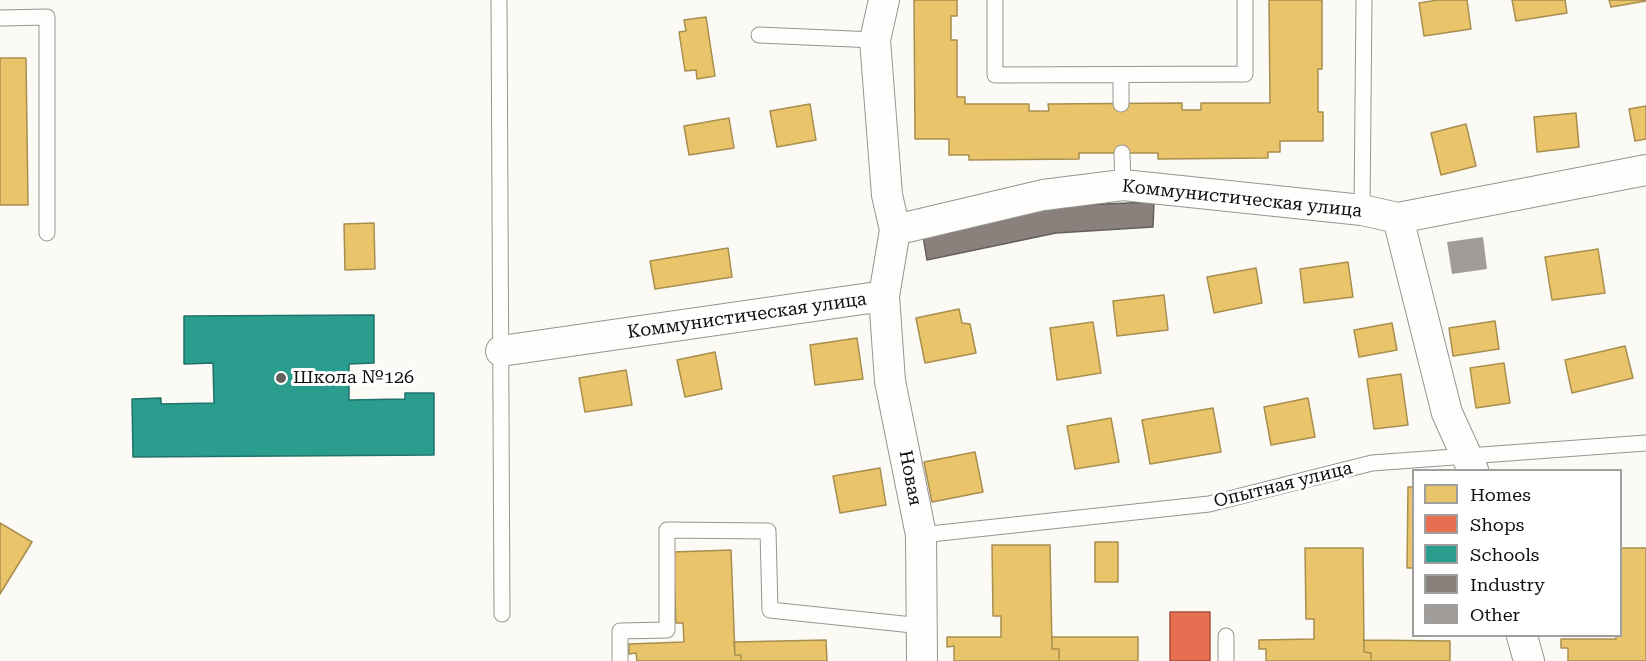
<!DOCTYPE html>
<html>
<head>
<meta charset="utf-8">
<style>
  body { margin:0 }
  #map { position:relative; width:1646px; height:661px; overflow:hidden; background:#fcfaf4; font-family:"Roboto Serif",serif }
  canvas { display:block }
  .legend { position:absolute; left:1412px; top:469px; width:210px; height:168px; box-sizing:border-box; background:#fff; border:2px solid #9f9f9f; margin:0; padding:8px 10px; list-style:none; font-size:18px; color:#0f0f0f }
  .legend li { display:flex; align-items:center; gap:12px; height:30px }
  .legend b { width:30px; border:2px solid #9f9f9f }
</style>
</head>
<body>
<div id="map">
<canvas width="1646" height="661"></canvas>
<ul class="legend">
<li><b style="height:16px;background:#e9c46a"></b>Homes</li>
<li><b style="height:16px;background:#e76f51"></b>Shops</li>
<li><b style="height:16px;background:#2a9d8f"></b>Schools</li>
<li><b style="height:16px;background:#8a817c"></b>Industry</li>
<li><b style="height:16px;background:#9f9c99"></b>Other</li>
</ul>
</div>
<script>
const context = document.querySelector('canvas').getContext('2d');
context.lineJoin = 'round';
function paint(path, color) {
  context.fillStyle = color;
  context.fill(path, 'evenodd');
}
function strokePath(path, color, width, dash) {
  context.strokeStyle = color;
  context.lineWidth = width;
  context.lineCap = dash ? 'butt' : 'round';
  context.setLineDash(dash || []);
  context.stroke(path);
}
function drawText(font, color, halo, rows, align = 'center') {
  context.font = font + ' "Roboto Serif",serif';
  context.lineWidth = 6;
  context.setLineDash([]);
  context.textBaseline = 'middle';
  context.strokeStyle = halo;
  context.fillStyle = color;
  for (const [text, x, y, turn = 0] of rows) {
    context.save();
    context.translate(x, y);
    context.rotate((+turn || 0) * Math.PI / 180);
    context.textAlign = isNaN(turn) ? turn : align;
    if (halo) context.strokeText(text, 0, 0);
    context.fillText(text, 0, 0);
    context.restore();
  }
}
const homes = new Path2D(`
  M914,0H957V16H951V40H957V97H965V104H1029V111H1049L1048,104L1182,103V110H1201V103H1270L1269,0H1322V69H1318V112H1323V141H1280V152H1268V158L1158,159V153H1079V159L969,160V155H949V139H915Z
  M1438,0H1467L1471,29L1424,36L1419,3Z
  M1512,0H1565L1567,13L1516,21Z
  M1609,0H1646V1L1611,7Z
  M706,17L715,76L697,79L696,70L685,71L679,32L686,31L684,20Z
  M0,58H26L28,205H0Z
  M810,104L816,140L777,147L770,111Z
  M1646,106V139L1635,141L1629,109Z
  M1576,113L1579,147L1537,152L1534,117Z
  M729,118L734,148L689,155L684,126Z
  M1466,124L1476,166L1441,175L1431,133Z
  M374,223L375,269L345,270L344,224Z
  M728,248L732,277L655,289L650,261Z
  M1598,249L1605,293L1552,300L1545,257Z
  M1348,262L1353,297L1304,303L1300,269Z
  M1256,268L1262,303L1214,313L1207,277Z
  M1164,295L1168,330L1117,336L1113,301Z
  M959,309L962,323L970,324L976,353L925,363L916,318Z
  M1495,321L1499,349L1453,356L1449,328Z
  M1093,322L1101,373L1057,380L1050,328Z
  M1392,323L1397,350L1359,357L1354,330Z
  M857,338L863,379L815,385L810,345Z
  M1625,346L1633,378L1572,393L1565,360Z
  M715,352L722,389L685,397L677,360Z
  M1504,363L1510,403L1476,408L1470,368Z
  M626,370L632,405L585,412L579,378Z
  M1401,374L1408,425L1374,429L1367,379Z
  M1308,398L1315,437L1271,445L1264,407Z
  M1213,408L1221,452L1150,464L1142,420Z
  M1111,418L1119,462L1075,469L1067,426Z
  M975,452L983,492L932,502L924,462Z
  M880,468L886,505L840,513L833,476Z
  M1408,487H1414V568H1407Z
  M0,523L32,542L0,594Z
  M1095,542H1118V582H1095Z
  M992,545H1050L1052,649H1059V661H954V646L947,647V637H1001V616H993Z
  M1305,548H1363L1364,652L1371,653V661H1266V649H1259V640L1314,639V619H1306Z
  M1620,548H1646V661H1568V648H1561V639H1616V636H1620Z
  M731,550L735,655H741V661H637L636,653L629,654V644L684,642L683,623H676L673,552Z
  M1052,637H1138V661H1059V649H1052Z
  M826,640L827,661H741V655H735L734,642Z
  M1364,640L1450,641V661H1371V653L1364,652Z`);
paint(homes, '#e9c46a');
strokePath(homes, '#a88e4f', 1.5);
const shops = new Path2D(`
  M1170,612H1210V661H1170Z`);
paint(shops, '#e76f51');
strokePath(shops, '#a6523d', 1.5);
const schools = new Path2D(`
  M374,315V363L349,364V400L405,399V393H434V455L133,457L132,399L161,398V404L214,403L213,363L184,364V316Z`);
paint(schools, '#2a9d8f');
strokePath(schools, '#227269', 1.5);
const industry = new Path2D(`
  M1154,202L1153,227L1056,233L927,260L923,236L1056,206Z`);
paint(industry, '#8a817c');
strokePath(industry, '#655f5b', 1.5);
paint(new Path2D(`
  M1483,237L1487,269L1452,274L1447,242Z`), '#9f9c99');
const lane = new Path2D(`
  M499,0L502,614
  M995,0V75L1245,74V0
  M0,18L47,17V233
  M759,35L875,40
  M1121,75V104
  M1122,153L1123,185
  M1362,210L1364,0
  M921,535L1209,504L1372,463L1646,443
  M1226,636V661
  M620,661V631L667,630V530L768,531L770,610L922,626`);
const street = new Path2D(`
  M884,0L875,40L887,195L895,230
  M1398,218L1447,413L1473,470
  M884,296L890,381L921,535L922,661
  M501,351L884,296L895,230L1043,195L1123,185L1362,210L1398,218L1646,170
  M1522,636L1529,661`);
strokePath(lane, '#969592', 17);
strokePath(street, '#969592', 32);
strokePath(lane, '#fffefd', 15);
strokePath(street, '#fffefd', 30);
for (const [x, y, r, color] of [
  [281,378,6,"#62615f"]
]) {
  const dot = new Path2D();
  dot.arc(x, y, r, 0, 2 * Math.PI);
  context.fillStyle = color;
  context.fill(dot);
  strokePath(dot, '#fff', 2);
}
drawText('18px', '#0f0f0f', '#fff', [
  ["Коммунистическая улица",1242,199,6],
  ["Коммунистическая улица",747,316,-8],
  ["Новая",910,478,79],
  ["Опытная улица",1283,485,-14]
]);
drawText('18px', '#0f0f0f', '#fff', [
  ["Школа №126",293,378]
], 'left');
</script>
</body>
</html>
